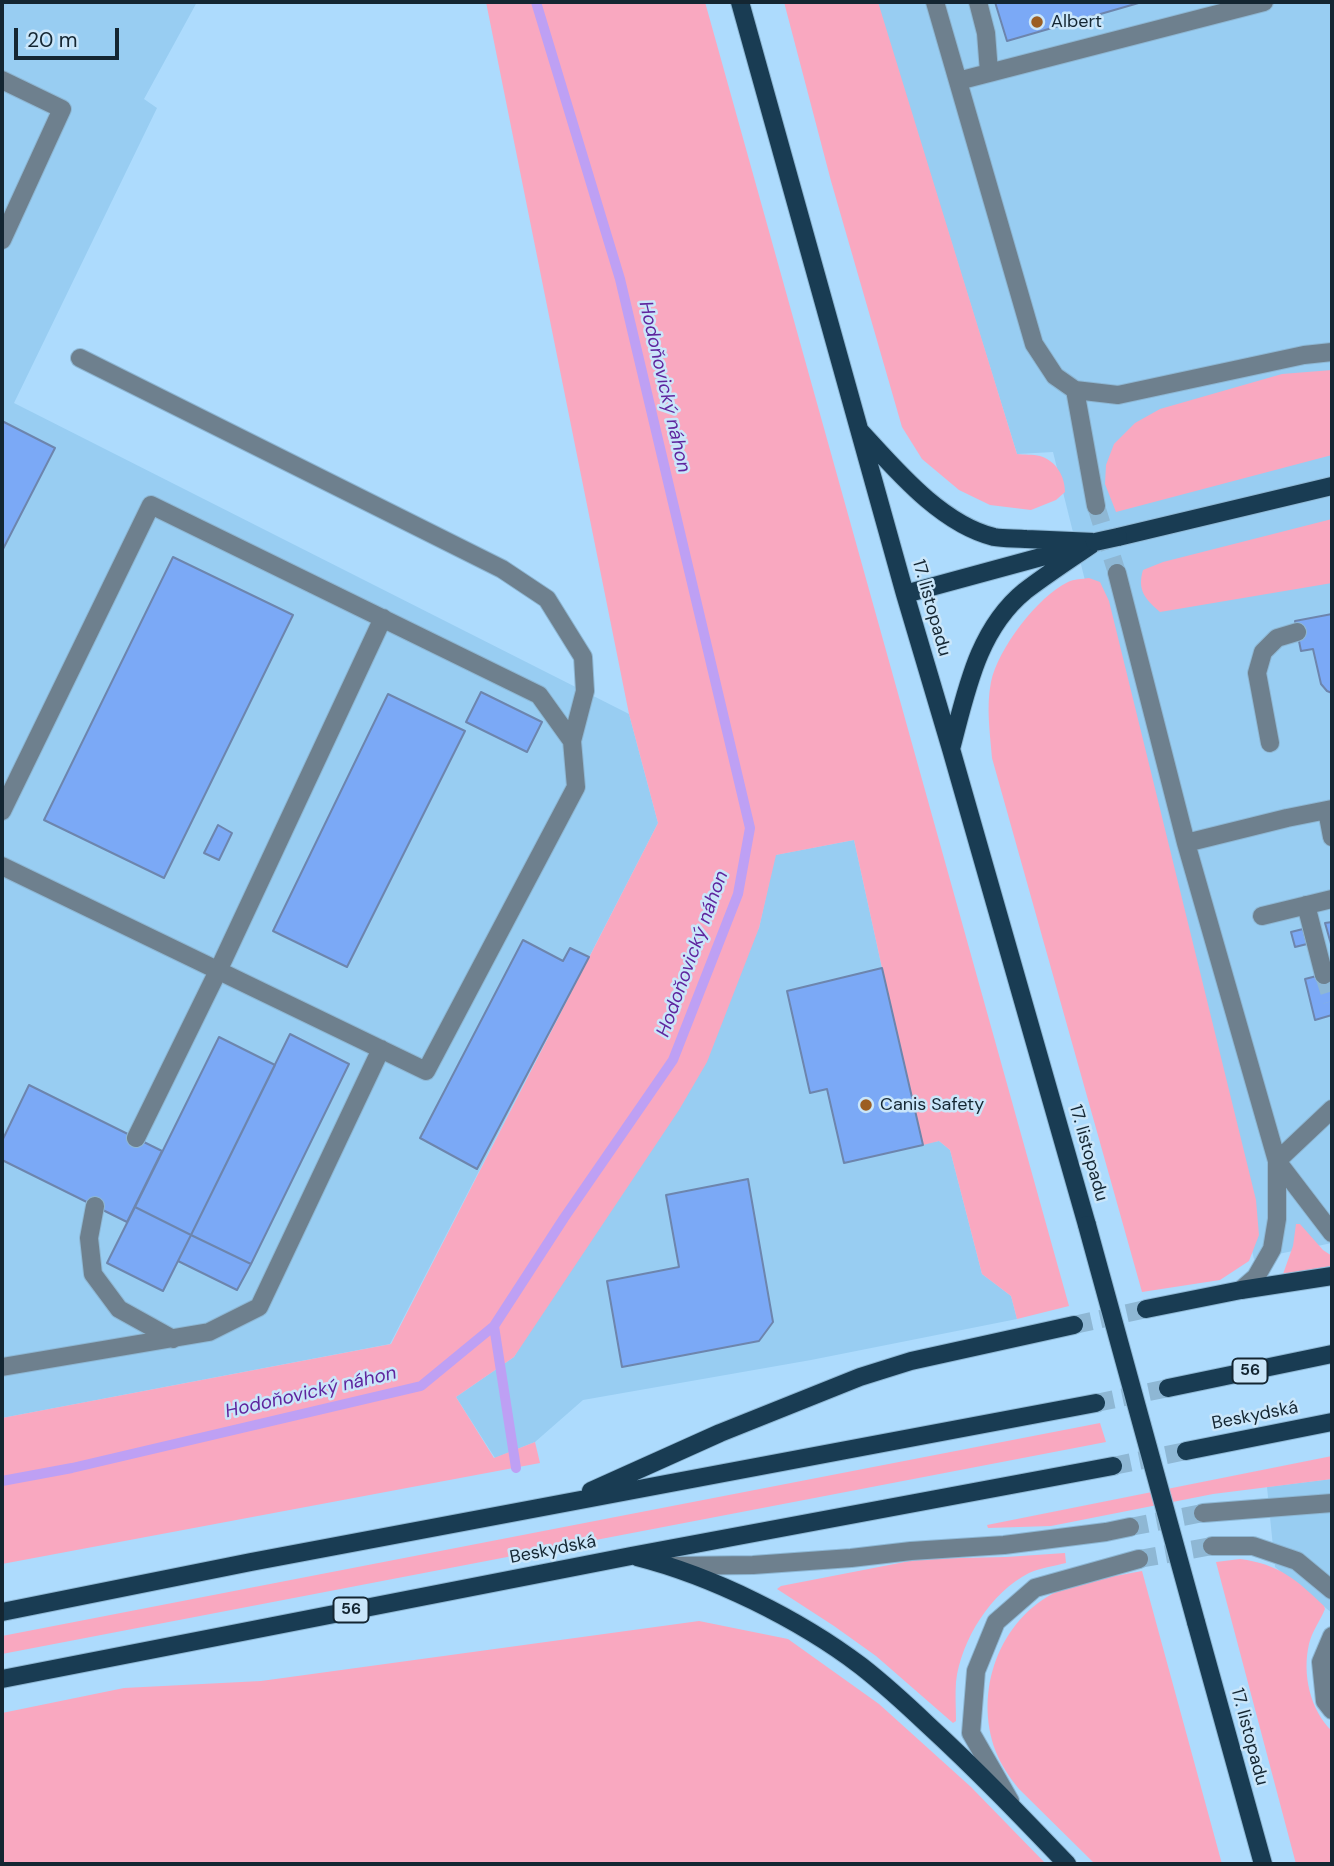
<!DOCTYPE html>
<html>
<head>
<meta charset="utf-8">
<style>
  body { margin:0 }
  #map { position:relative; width:1334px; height:1866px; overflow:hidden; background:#addbfd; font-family:"DM Sans",sans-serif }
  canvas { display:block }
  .frame { position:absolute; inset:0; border:4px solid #142632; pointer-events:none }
  .scale { position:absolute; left:14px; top:28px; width:105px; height:32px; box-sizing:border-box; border:4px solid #142632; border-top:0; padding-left:9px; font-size:21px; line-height:24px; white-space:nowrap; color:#142632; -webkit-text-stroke:5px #cae6fa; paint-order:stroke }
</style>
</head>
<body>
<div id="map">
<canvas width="1334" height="1866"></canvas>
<div class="frame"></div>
<div class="scale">20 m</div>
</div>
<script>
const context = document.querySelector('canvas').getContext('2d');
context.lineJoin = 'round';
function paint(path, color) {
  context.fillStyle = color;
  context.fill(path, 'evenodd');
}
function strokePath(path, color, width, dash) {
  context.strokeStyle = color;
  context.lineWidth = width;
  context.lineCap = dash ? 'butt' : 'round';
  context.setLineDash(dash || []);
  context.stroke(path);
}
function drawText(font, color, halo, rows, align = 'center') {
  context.font = font + ' "DM Sans",sans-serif';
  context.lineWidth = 5;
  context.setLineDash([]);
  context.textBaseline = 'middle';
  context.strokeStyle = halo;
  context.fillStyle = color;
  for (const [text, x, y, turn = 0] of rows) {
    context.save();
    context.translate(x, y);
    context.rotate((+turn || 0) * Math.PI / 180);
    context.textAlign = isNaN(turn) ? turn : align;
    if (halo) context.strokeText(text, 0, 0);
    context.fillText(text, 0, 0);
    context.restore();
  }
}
paint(new Path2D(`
  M2,2H197L144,99L157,108L14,403L629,714L658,823L390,1344L2,1418Z
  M877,2H1332V1243L1254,1259L1053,452L1017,454Z
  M854,840L882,968L923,1144L939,1141L950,1150L982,1274L1011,1296L1017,1319L811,1360L583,1400L535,1442L495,1458L456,1397L514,1357L754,937L759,928L775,855Z
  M1332,1479V1613L1275,1567L1267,1487Z`), '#98cdf2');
paint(new Path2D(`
  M486,2H705L1069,1306L1017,1319L1011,1296L982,1274L950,1150L939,1141L923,1145L882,968L854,840L776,855L759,928L707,1062L679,1110L514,1357L456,1397L494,1458L535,1442L540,1463L2,1564V1418L391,1344L658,823L629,714Z
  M784,2H878L1017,454C1024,455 1033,454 1040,456C1056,461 1065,476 1065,492L1056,500L1031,510L990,505L959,490L922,459L902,427L831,181Z
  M1332,370V455L1116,512L1105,484L1106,465L1114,444L1135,423L1160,409L1282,374Z
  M1332,519V583L1160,612C1145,599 1137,590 1143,570L1163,562Z
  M1089,578L1100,582L1109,601L1256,1200L1259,1235L1249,1261L1220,1280L1142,1292L992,758C990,733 986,707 991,682C998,649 1037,597 1068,582C1074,579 1082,579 1089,578Z
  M1296,1224H1300L1323,1250L1332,1256V1266L1283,1274L1293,1246Z
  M1100,1423L1106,1442L2,1654V1636Z
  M1332,1456V1479L1213,1494L1051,1526L988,1528L987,1525Z
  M1065,1553L1066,1563C1054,1566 1040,1568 1029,1573C991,1592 961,1640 956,1682C955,1695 956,1708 956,1721L953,1723L876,1656L834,1626L777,1589L781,1586L920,1559L1006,1557Z
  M1240,1559C1279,1564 1297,1580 1324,1606L1325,1609C1320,1621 1312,1631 1309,1644C1302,1674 1310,1710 1332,1731V1864H1296L1216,1562Z
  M1142,1571L1222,1864H1095L1019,1789C1010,1778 1001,1765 996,1752C973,1692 999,1619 1058,1591C1084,1579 1114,1577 1142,1571Z
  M699,1621L788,1639L879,1704L971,1787L1046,1864H2V1713L124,1688L261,1681Z`), '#f9a8c0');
strokePath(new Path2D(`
  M494,1326L516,1468
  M2,1481L72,1468L421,1386L494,1326L564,1218L673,1060L738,894L750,828L620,279L536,2`), '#bea0f4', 10);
const building = new Path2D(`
  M995,2H1142L1007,41Z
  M2,421L55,448L2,551Z
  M173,557L293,615L164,878L44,820Z
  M1332,614V693L1327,691L1321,684L1313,649L1301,651L1295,621Z
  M481,692L542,722L527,752L466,722Z
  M388,694L465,731L347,967L273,931Z
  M218,825L232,833L219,860L204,853Z
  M1332,922V943L1331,944L1325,923Z
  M1303,929L1307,944L1295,947L1291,932Z
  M523,940L563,961L570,948L589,957L477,1169L420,1138Z
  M882,968L923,1145L844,1163L827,1089L810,1093L787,991Z
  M1332,972V1015L1315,1020L1305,979Z
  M290,1034L349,1064L251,1264L191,1235Z
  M219,1037L275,1065L191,1235L135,1207Z
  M29,1085L162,1151L127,1222L2,1160V1141Z
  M748,1179L773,1322L759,1341L622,1367L607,1281L679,1267L666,1195Z
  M135,1207L191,1235L163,1291L107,1263Z
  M191,1235L251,1264L237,1290L178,1261Z`);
paint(building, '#7ba9f6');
strokePath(building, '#6d85ad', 2);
strokePath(new Path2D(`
  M1096,506L1117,573
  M1324,975L1332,1001
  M1130,1527L1203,1513
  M1139,1559L1212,1546`), '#8eb7d4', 18, [18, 9]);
strokePath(new Path2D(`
  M1074,1325L1146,1309
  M1096,1403L1168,1388
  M1113,1466L1186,1451`), '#8eb7d4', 18, [18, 9]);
const minor = new Path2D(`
  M935,2L1034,344L1055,376L1075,390L1118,395L1304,355L1332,352
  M978,2L986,33L989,72
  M2,80L62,109L2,240
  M958,81L1264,2
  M80,358L502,569L547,599L583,657L585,691L572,741
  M1075,390L1096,506
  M1117,573L1186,843L1277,1161V1219L1272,1249L1256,1277L1241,1290
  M1270,743L1257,673L1263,652L1277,638L1297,632
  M2,811L151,505L539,695L572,741L576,787L426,1071L2,866
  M1327,811L1332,837
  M1186,843L1287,818L1332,809
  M1306,905L1324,975
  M1262,916L1332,899
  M136,1138L218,971L383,618
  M1277,1161L1332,1233
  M1277,1161L1332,1109
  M95,1206L89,1238L93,1274L119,1309L173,1339
  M2,1367L209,1332L259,1307L381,1049
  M1203,1513L1332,1503
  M1212,1546H1253L1297,1561L1332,1590
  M670,1566L753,1565L851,1558L911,1551L1004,1545L1106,1532L1130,1527
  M1332,1636L1321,1662L1325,1701L1332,1710
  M1010,1801L971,1733L976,1671L996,1622L1035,1588L1139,1559`);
const major = new Path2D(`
  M740,2L905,594L951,749L1087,1225
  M861,432C896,470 941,524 994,537C1004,539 1016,538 1026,539C1049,540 1072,541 1095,542
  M1118,537L1332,486
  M905,594L1078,547
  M951,749C966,693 977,630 1025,591C1047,574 1072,558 1095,542
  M1146,1309L1241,1290L1332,1276
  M1168,1388L1332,1354
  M1186,1451L1332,1422
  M591,1491L720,1433L860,1377L911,1361L1074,1325
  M637,1557C712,1576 799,1619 861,1666C884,1684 907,1705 928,1725C977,1770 1022,1817 1067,1864
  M2,1612L251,1562L1096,1403
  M1196,1622L1263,1864
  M2,1679L631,1556L1113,1466`);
strokePath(minor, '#8eb7d4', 20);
strokePath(major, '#8eb7d4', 20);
strokePath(minor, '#6e808e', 18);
strokePath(major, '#193c53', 18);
const majorBridge = new Path2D(`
  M1095,542L1118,537
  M1087,1225L1196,1622`);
strokePath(majorBridge, '#8eb7d4', 20, []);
strokePath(majorBridge, '#193c53', 18);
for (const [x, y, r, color] of [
  [1037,22,7,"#9c5e23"],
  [866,1105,7,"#9c5e23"]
]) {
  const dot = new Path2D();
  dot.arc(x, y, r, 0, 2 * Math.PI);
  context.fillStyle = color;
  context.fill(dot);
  strokePath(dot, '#cae6fa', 2.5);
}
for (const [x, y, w] of [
  [1250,1371,35],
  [351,1610,35]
]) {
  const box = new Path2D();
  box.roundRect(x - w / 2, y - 12.5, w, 25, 5);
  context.fillStyle = '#cae6fa';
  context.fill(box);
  strokePath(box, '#142632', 2);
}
drawText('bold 16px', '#142632', null, [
  ["56",1250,1371],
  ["56",351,1610]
]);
drawText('18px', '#142632', '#cae6fa', [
  ["Albert",1051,22],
  ["Canis Safety",880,1105]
], 'left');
drawText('18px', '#142632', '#cae6fa', [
  ["17. listopadu",931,608,74],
  ["17. listopadu",1088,1153,74],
  ["Beskydská",1255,1416,-11],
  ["Beskydská",553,1550,-11],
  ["17. listopadu",1249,1737,75]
]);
drawText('italic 19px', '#5f259e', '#cae6fa', [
  ["Hodoňovický náhon",664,387,77],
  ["Hodoňovický náhon",693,954,-70],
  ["Hodoňovický náhon",311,1393,-13]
]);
</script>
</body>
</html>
